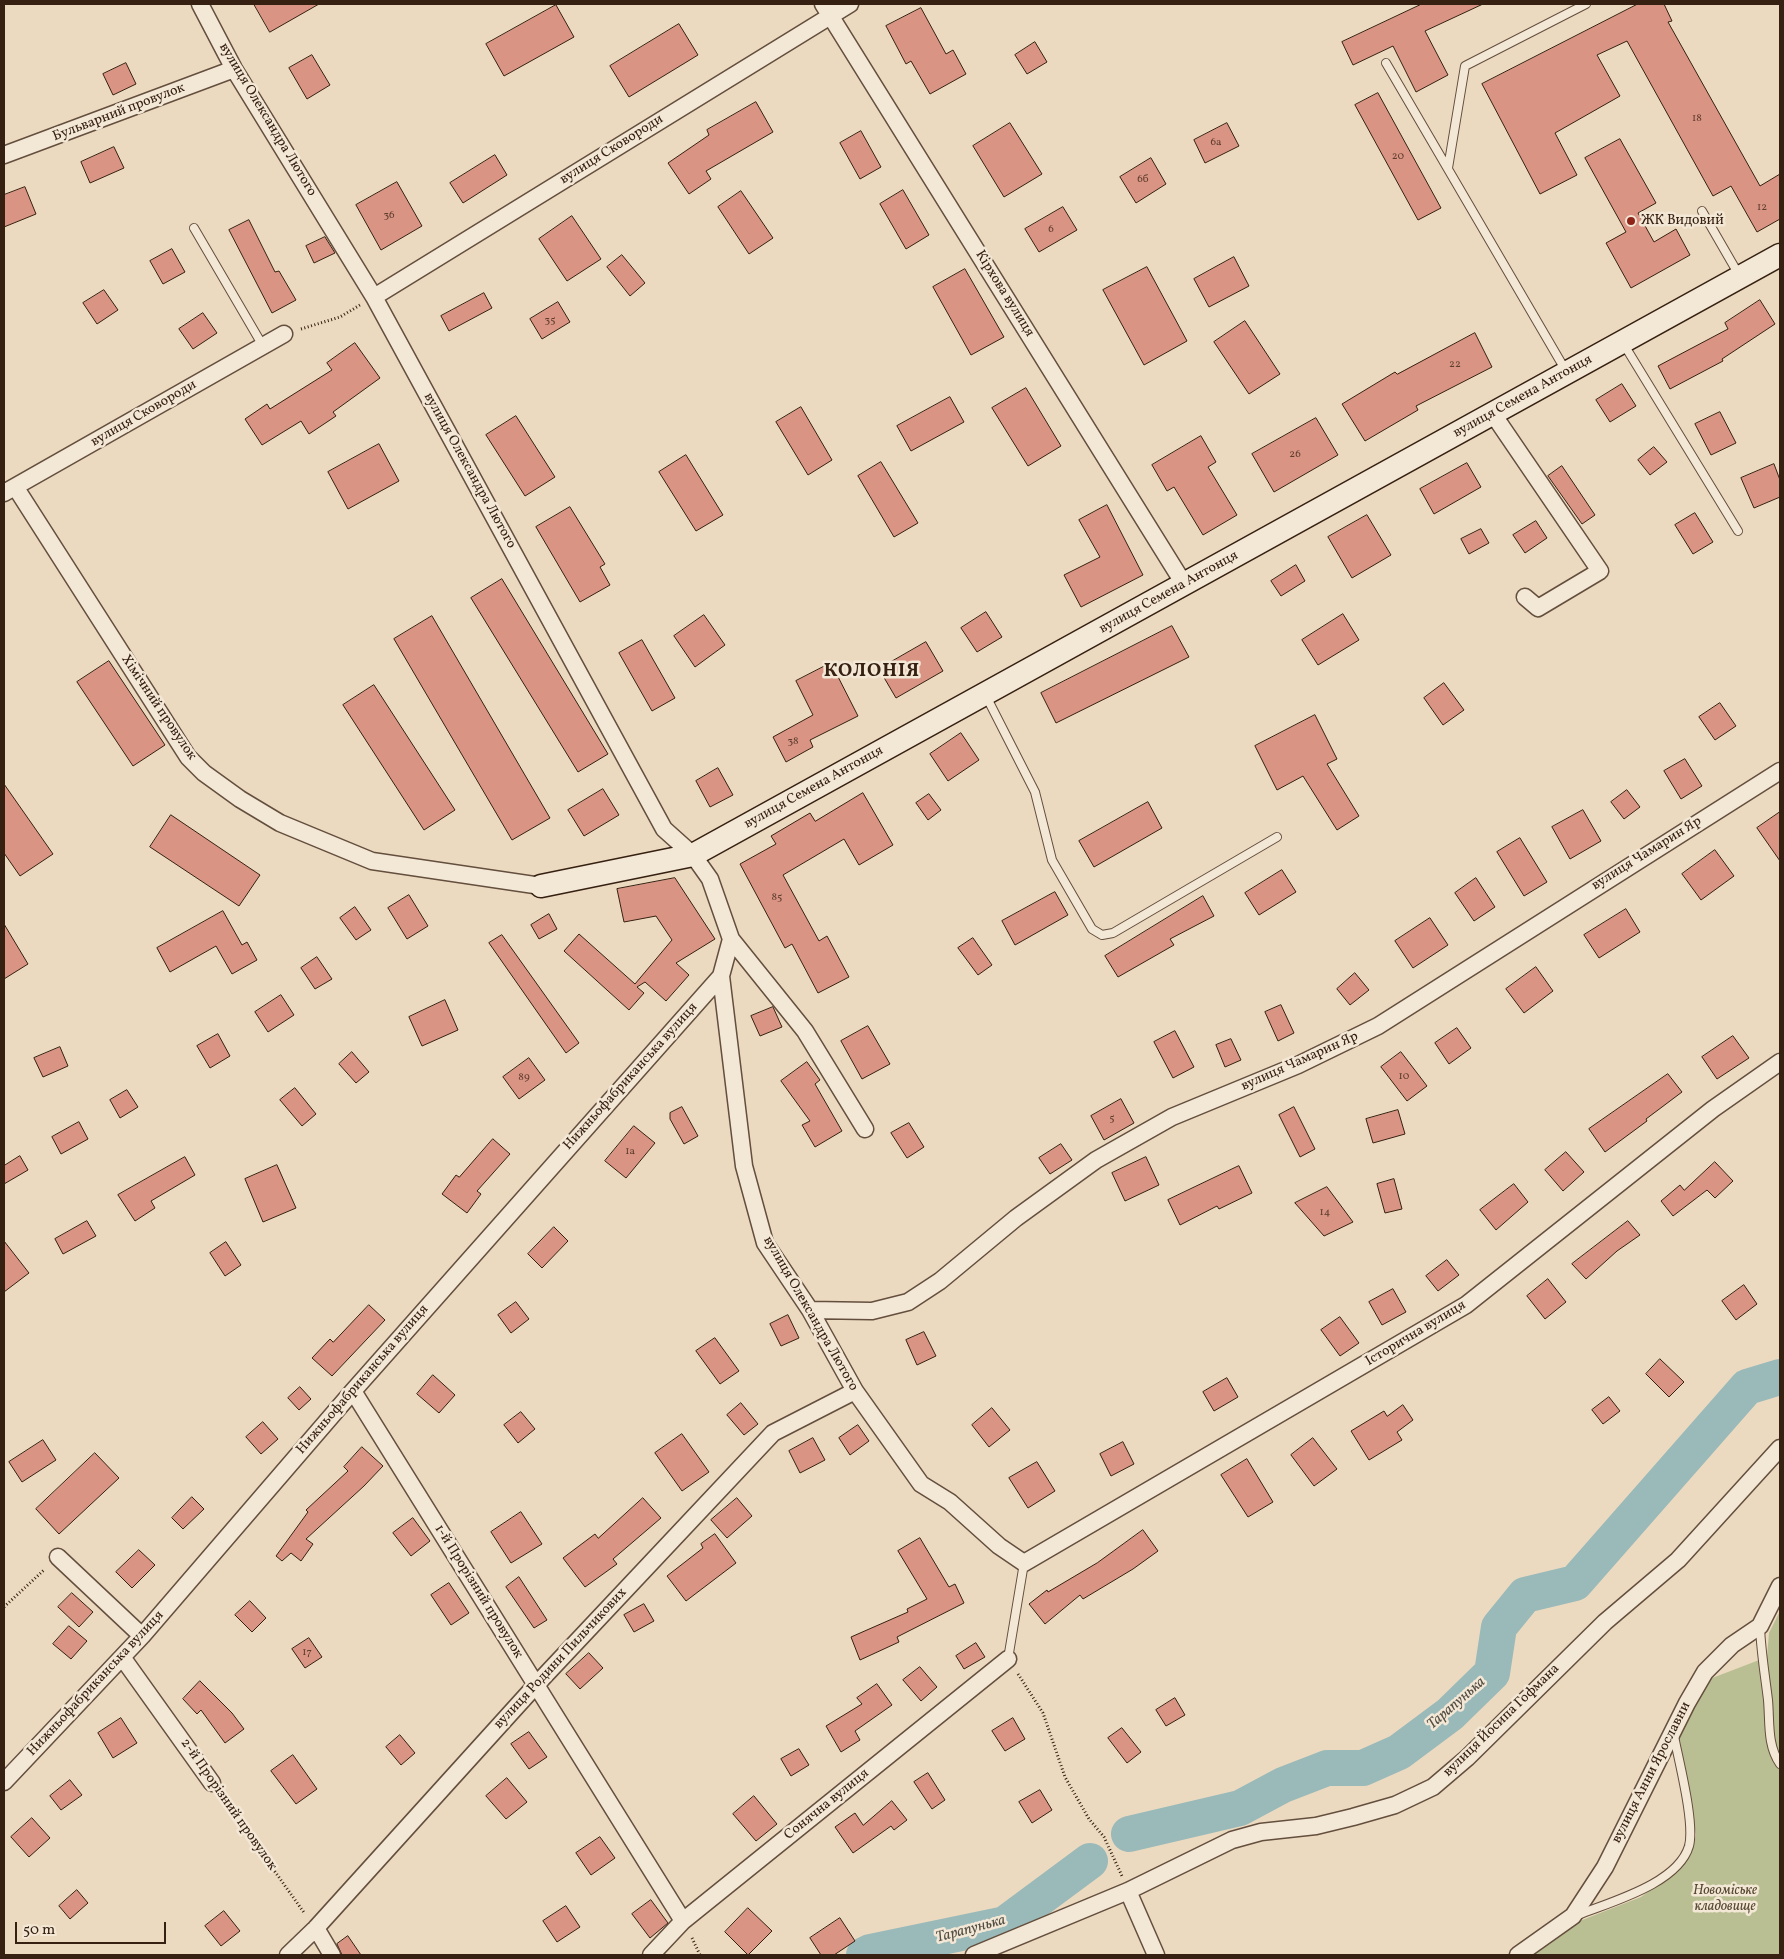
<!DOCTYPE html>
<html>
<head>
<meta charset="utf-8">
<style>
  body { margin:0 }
  #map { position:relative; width:1784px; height:1959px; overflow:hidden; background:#ecdac0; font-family:Vollkorn,serif }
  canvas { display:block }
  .frame { position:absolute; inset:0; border:5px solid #362011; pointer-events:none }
  .scale { position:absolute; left:15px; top:1922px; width:151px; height:22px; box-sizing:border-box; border:2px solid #362011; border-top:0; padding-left:6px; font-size:15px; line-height:18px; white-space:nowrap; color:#362011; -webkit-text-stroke:4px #f3e7d6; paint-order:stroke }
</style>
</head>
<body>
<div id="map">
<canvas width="1784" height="1959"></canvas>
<div class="frame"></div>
<div class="scale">50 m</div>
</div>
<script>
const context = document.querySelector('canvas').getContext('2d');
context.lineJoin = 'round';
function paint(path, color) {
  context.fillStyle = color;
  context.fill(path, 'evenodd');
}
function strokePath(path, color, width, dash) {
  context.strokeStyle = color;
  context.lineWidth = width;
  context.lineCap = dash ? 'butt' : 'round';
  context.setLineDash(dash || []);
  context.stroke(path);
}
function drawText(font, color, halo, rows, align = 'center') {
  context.font = font + ' Vollkorn,serif';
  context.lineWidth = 5;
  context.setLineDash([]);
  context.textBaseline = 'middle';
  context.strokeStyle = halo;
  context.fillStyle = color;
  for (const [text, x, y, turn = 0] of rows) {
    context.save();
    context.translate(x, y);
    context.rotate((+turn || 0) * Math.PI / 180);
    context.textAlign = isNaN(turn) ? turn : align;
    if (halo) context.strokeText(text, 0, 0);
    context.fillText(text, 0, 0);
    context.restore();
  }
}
paint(new Path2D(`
  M1780,1611V1955H1529L1572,1924L1641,1897L1682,1866L1692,1852L1696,1835L1679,1735L1707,1680L1767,1657L1769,1633Z`), '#b9bf92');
strokePath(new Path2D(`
  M1129,1834L1240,1808L1283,1785L1327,1768H1363L1399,1752L1450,1714L1492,1673L1499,1627L1525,1595L1575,1583L1747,1387L1780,1377
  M864,1955L870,1952L1005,1924L1090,1861`), '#9ab9b9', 36);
const building = new Path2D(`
  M254,4H319L270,32Z
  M1422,4H1483L1425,31L1448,75L1416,92L1393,46L1353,65L1342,42Z
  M1638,4H1664L1672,21L1668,22L1760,186L1780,174V219L1757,232L1731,186L1713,196L1627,41L1597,55L1620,96L1555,133L1577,175L1540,194L1482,84Z
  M556,5L574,37L504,76L486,44Z
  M921,8L946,54L953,50L966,74L930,94L911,61L906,64L886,26Z
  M679,24L698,55L629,97L610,66Z
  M1035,42L1047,62L1027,74L1015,55Z
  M312,55L330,85L307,99L289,68Z
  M126,63L136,84L113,95L103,74Z
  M1378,93L1441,208L1418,220L1355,105Z
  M756,102L773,132L706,171L711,179L689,194L668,163L709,135L707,130Z
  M1010,123L1042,174L1004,197L973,146Z
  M1227,123L1239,146L1205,163L1194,140Z
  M861,131L881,167L860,179L840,143Z
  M1620,139L1656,203L1638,213L1654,242L1676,229L1690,255L1631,288L1606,243L1626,232L1585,158Z
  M114,147L124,168L90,183L81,162Z
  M495,155L507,175L463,203L450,183Z
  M1151,158L1166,184L1136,203L1120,177Z
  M397,182L422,226L381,250L356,205Z
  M25,187L36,214L4,227V195Z
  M903,190L929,235L906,249L880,204Z
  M741,191L773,238L749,254L718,207Z
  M1063,207L1077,230L1039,252L1025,229Z
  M572,216L601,259L567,281L539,239Z
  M249,220L275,272L279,271L296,300L272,313L229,230Z
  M325,237L335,253L314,263L306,246Z
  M172,249L185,272L163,284L150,261Z
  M622,255L645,283L630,296L607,267Z
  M1234,257L1249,286L1209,307L1194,279Z
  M1147,267L1187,341L1144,365L1103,290Z
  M965,269L1004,337L971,355L933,287Z
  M104,290L118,310L97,324L83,303Z
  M484,293L492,308L449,331L441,316Z
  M1760,300L1775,324L1722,359L1723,361L1670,389L1658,366L1728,329L1725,323Z
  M558,302L570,322L542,339L530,319Z
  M203,313L217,333L193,349L179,329Z
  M1245,321L1280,374L1249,394L1214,342Z
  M1475,333L1492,367L1416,406L1418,410L1365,441L1342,404L1395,372L1397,374Z
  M355,343L380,378L333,412L336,416L309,434L301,421L262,445L245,419L267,404L270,409L332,370L327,363Z
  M1622,384L1636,406L1610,422L1596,400Z
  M1026,388L1061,446L1028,466L992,408Z
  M950,397L964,422L911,451L897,426Z
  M801,407L832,460L808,475L776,422Z
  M1720,412L1736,443L1711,455L1695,424Z
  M516,416L555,477L525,496L486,435Z
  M1316,418L1338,455L1274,492L1252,454Z
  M1201,436L1216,462L1208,467L1237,515L1203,535L1174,487L1167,491L1152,465Z
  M379,444L399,481L348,509L328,472Z
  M1654,447L1667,462L1650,475L1638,460Z
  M686,455L723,515L696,531L659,472Z
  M881,462L918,523L894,537L858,476Z
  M1467,463L1481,487L1434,514L1420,489Z
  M1774,464L1780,480V497L1754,508L1741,478Z
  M1562,466L1595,515L1582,524L1548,476Z
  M1107,505L1143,575L1081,607L1064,575L1100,557L1079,520Z
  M570,507L605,564L600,567L610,585L580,602L536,527Z
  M1695,513L1713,542L1693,554L1675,525Z
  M1367,515L1391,555L1352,578L1328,537Z
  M1536,521L1547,538L1525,553L1513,535Z
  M1481,529L1489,543L1469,554L1461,539Z
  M1296,565L1305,581L1281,596L1271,581Z
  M502,579L608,754L578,772L471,598Z
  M986,612L1002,637L977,652L961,628Z
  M1343,614L1359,640L1318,665L1302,640Z
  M704,615L725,645L695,667L674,636Z
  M432,616L550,818L512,840L394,639Z
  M1172,626L1189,657L1056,723L1041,693Z
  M642,640L675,698L652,711L619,653Z
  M926,642L943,671L896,698L879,669Z
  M109,661L165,745L133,766L77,682Z
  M831,663L858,716L810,740L813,747L786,762L773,737L813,715L796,681Z
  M1444,683L1464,710L1443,725L1424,698Z
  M374,685L455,810L424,830L343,705Z
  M1720,703L1736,726L1715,740L1699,717Z
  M1315,715L1337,759L1327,764L1359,816L1337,830L1303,776L1277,790L1255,746Z
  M961,733L979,760L948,781L930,754Z
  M1685,759L1702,786L1681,799L1664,771Z
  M718,768L733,795L710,807L696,781Z
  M4,784L53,854L20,876L4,853Z
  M603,789L619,815L584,836L568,810Z
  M1627,790L1640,807L1624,819L1611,802Z
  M863,793L893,845L859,865L844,839L783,875L819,941L827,936L849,977L818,993L792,944L785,948L740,864L776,844L771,836L810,813L815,821Z
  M929,794L941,810L928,820L916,803Z
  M1148,802L1162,828L1094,867L1079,841Z
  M1583,810L1601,841L1570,859L1552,827Z
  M1780,812V861L1757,828Z
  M171,815L260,875L239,906L150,847Z
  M1520,838L1547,882L1524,896L1497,852Z
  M1715,850L1734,876L1701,900L1682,874Z
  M1282,870L1296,892L1259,915L1245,893Z
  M675,878L715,939L676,963L689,975L666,1001L645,982L637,987L644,993L629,1010L564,951L579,934L635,984L672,940L656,916L624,922L617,889Z
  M1476,878L1495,907L1474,921L1455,893Z
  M1055,892L1068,915L1015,945L1002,921Z
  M409,895L428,926L407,939L388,908Z
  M1203,896L1214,916L1170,939L1174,945L1118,977L1105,956Z
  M355,907L371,930L356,940L340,918Z
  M1626,909L1640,932L1599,958L1584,935Z
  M223,911L242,945L247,942L257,960L232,974L216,946L170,972L157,948Z
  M549,914L557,929L539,939L531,925Z
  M1430,918L1448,945L1413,968L1395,941Z
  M4,924L28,964L4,979Z
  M502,935L579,1043L566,1053L489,943Z
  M973,938L992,965L978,975L958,948Z
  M317,957L332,979L315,989L301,968Z
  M1536,967L1553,991L1524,1013L1506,989Z
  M1355,973L1369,990L1350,1005L1337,989Z
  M281,995L294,1015L268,1032L255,1012Z
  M445,1000L458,1030L422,1046L409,1017Z
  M1281,1005L1294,1033L1278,1041L1265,1012Z
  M773,1007L782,1027L760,1036L751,1016Z
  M868,1026L890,1064L862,1079L841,1041Z
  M1457,1028L1471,1048L1449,1064L1435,1043Z
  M1175,1031L1194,1067L1173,1078L1154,1042Z
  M218,1034L230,1056L210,1068L197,1046Z
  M1733,1036L1749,1058L1717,1079L1702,1057Z
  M1231,1039L1241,1060L1225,1067L1216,1045Z
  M60,1047L68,1066L43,1077L34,1058Z
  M352,1052L369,1072L356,1083L339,1064Z
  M1401,1052L1427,1086L1407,1101L1381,1067Z
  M529,1058L545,1080L519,1099L503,1077Z
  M807,1062L820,1080L815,1084L842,1131L815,1147L802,1125L810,1121L781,1081Z
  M1668,1074L1682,1092L1646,1119L1647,1121L1605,1152L1589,1129Z
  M295,1088L316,1114L302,1126L280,1100Z
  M127,1090L138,1107L120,1118L110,1100Z
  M1121,1099L1134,1123L1104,1140L1091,1116Z
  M682,1107L698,1136L684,1144L670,1119V1113Z
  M1294,1107L1315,1149L1300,1157L1279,1115Z
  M1398,1110L1405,1134L1373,1143L1366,1119Z
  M79,1122L88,1139L61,1154L52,1137Z
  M909,1123L924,1147L907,1158L891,1133Z
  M634,1126L655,1143L626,1178L605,1161Z
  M493,1139L510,1154L477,1191L481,1194L467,1213L442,1194L456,1175L459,1177Z
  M1061,1144L1072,1160L1050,1174L1039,1158Z
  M1566,1152L1584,1172L1563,1191L1545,1170Z
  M20,1156L28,1170L4,1184V1166Z
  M185,1157L195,1175L151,1201L155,1208L135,1221L118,1195Z
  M1146,1157L1159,1185L1125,1201L1112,1173Z
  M1715,1162L1733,1181L1715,1198L1707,1190L1673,1216L1661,1201L1680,1185L1684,1190Z
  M277,1165L296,1208L263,1222L245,1179Z
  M1239,1166L1252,1193L1219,1209L1217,1206L1180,1225L1168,1200Z
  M1394,1179L1402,1209L1385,1213L1377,1184Z
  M1514,1184L1528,1202L1496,1230L1480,1210Z
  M1327,1187L1353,1222L1324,1236L1295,1203Z
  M87,1221L96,1236L63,1254L55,1239Z
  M1628,1221L1640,1235L1617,1251L1586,1279L1572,1264Z
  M554,1227L568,1241L542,1268L528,1254Z
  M4,1241L29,1273L4,1292Z
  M226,1242L241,1265L225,1276L210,1253Z
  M1447,1260L1459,1275L1438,1291L1426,1276Z
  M1548,1279L1566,1302L1545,1319L1527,1296Z
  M1744,1285L1757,1304L1736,1320L1722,1301Z
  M1393,1289L1406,1312L1382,1325L1369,1302Z
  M516,1302L529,1319L511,1333L498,1315Z
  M369,1305L385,1320L332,1376L312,1358L330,1339L333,1342Z
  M788,1315L799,1338L781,1346L770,1324Z
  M1340,1317L1359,1343L1340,1356L1321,1330Z
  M924,1332L936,1356L917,1365L906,1340Z
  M715,1338L739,1371L720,1384L696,1351Z
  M1660,1359L1684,1382L1669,1397L1646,1374Z
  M433,1375L455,1395L439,1413L417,1394Z
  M1227,1378L1238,1397L1214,1411L1203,1392Z
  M300,1387L311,1399L299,1410L288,1398Z
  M1609,1397L1620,1411L1603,1424L1592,1410Z
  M741,1403L758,1424L744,1435L727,1415Z
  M1403,1405L1413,1420L1397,1432L1402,1440L1369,1460L1351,1431L1384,1411L1387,1416Z
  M992,1408L1010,1430L989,1447L972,1425Z
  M521,1412L535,1429L518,1443L504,1425Z
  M263,1422L278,1439L261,1454L246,1437Z
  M858,1425L869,1441L850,1455L839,1438Z
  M682,1434L709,1472L682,1491L655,1453Z
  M813,1438L825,1460L800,1473L789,1451Z
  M1313,1438L1337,1469L1314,1486L1291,1455Z
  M43,1440L56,1460L22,1482L9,1462Z
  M1123,1442L1134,1464L1111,1476L1100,1454Z
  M362,1447L383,1466L364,1486L306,1539L313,1544L301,1561L291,1553L282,1561L276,1556L308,1512L306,1510L348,1471L344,1467Z
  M95,1453L119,1478L59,1534L36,1509Z
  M1247,1459L1273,1502L1248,1517L1221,1475Z
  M1037,1462L1055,1491L1028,1508L1009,1478Z
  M192,1497L204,1509L183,1529L172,1518Z
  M643,1498L661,1518L613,1559L617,1564L585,1587L563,1558L595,1534L598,1538Z
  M737,1498L752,1516L727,1538L711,1520Z
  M521,1512L542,1544L511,1563L491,1532Z
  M413,1518L430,1541L411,1556L393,1533Z
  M1143,1530L1158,1551L1133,1569L1083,1599L1080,1595L1045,1624L1029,1604L1047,1590L1048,1592L1097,1563Z
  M715,1534L736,1563L686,1601L667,1576L703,1548L701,1544Z
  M920,1538L949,1587L955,1584L964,1603L897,1637L899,1642L860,1660L851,1637L908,1612L907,1609L927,1599L898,1551Z
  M139,1550L155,1565L132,1588L116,1572Z
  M519,1577L547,1620L534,1628L506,1587Z
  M449,1583L469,1613L451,1625L431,1595Z
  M72,1593L93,1612L79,1627L58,1607Z
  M250,1601L266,1618L252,1632L235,1615Z
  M644,1604L654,1621L634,1632L624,1615Z
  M69,1626L87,1641L71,1659L53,1644Z
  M309,1638L322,1657L305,1668L292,1649Z
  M976,1643L985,1657L964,1669L956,1656Z
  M589,1653L603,1668L580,1689L566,1674Z
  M920,1667L937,1687L921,1701L903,1680Z
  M200,1681L232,1713L244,1729L225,1743L201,1710L197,1714L183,1699Z
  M877,1684L892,1705L855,1731L860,1740L841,1752L826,1726L862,1704L857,1698Z
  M1175,1698L1185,1715L1166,1726L1156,1710Z
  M121,1718L137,1743L113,1758L98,1733Z
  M1013,1718L1025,1739L1005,1751L992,1731Z
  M1122,1728L1141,1752L1127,1763L1108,1738Z
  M529,1732L547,1757L529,1769L511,1744Z
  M400,1735L415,1753L401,1765L386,1747Z
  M799,1749L809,1765L791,1776L781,1759Z
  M293,1755L317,1789L296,1804L271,1771Z
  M928,1773L945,1800L932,1809L914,1782Z
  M507,1778L527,1802L506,1819L486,1796Z
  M70,1780L82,1795L61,1810L50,1796Z
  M1040,1790L1052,1810L1032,1823L1019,1802Z
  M754,1796L777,1824L756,1841L733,1814Z
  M892,1801L907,1820L894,1830L891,1826L853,1853L835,1827L855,1813L863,1825Z
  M32,1818L50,1838L29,1857L11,1837Z
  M600,1837L615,1858L591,1875L576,1853Z
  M77,1890L88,1903L70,1919L59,1906Z
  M651,1900L668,1923L650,1938L632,1914Z
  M566,1906L580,1927L557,1942L543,1921Z
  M748,1908L772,1931L748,1955L725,1932Z
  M224,1911L240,1931L221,1946L205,1926Z
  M840,1918L855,1941L834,1955H821L810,1938Z
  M348,1936L361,1955H342L337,1944Z`);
paint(building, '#d99484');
strokePath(building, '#362011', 1);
const lane = new Path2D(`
  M1386,63L1566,371
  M1448,168L1465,66L1586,4
  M1702,211L1739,275
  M194,228L263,346
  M1623,343L1738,531
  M986,696L1035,792L1052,860L1092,929L1102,935L1113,933L1277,837
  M1760,1627C1761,1652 1765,1675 1768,1700C1770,1723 1767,1745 1780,1764
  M1008,1659L1024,1563
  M1578,1915C1610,1902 1678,1884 1689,1846C1695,1823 1679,1762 1674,1736`);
const street = new Path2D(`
  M200,4L234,69L374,297L664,829L693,855L710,879L731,939L721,976L744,1166L765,1243L810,1310L855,1391L921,1484L950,1502L999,1546L1024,1563L1466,1305L1713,1109L1780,1062
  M823,4L1184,584
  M4,155L234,69
  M374,297L850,4
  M1493,414L1600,571L1538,608L1525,597
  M16,488L188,757L204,773L240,799L280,823L372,861L541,886
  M4,493L284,334
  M731,939L805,1031L865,1129
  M810,1310L872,1311L908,1302L940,1281L1016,1218L1096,1160L1172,1117L1298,1065L1378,1026L1780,771
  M353,1391L683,1921
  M58,1557L142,1636
  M122,1657L212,1783
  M4,1782L142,1636L353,1391L721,976
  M1128,1891L1156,1955
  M316,1928L332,1955
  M288,1955L316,1928L536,1685L773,1433L855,1391
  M651,1955L683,1921L1008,1659
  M974,1955L1128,1891L1232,1840L1261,1832L1316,1826L1353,1817L1395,1805L1433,1787L1467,1758L1605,1622L1678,1560L1780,1448
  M1518,1955L1573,1916L1605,1867L1687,1703L1705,1672L1732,1645L1760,1626L1780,1586`);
const secondary = new Path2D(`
  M541,886L693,855L1780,255`);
strokePath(lane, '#644e3d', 10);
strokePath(street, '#644e3d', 19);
strokePath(secondary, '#362011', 25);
strokePath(new Path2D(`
  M301,329L340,317L360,305
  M4,1607L45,1569
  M1018,1674L1043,1713L1065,1777L1089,1819L1104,1837L1122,1876
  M222,1797L305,1914
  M692,1938L700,1955`), '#362011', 3, [1, 2.5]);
strokePath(lane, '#f3e7d6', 8);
strokePath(street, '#f3e7d6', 16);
strokePath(secondary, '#f3e7d6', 22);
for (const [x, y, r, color] of [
  [1631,221,5,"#8f2418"]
]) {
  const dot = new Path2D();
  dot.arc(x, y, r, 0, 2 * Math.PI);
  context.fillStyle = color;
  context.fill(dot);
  strokePath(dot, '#f3e7d6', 2);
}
drawText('11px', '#5f3d2e', null, [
  ["18",1697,119],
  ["6а",1216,143],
  ["20",1398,157],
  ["6б",1143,180],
  ["12",1762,208],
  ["36",389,216],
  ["6",1051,230],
  ["35",550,321],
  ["22",1455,365],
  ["26",1295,455],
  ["38",793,742],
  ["85",777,898],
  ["10",1404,1077],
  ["89",524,1078],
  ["5",1112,1119],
  ["1а",630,1152],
  ["14",1325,1213],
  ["17",307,1653]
]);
drawText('14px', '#362011', '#f3e7d6', [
  ["Бульварний провулок",119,113,-21],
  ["вулиця Олександра Лютого",267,120,59],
  ["вулиця Сковороди",612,150,-32],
  ["Кірхова вулиця",1004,294,58],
  ["вулиця Семена Антонця",1523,397,-29],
  ["вулиця Сковороди",144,414,-30],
  ["вулиця Олександра Лютого",469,471,61],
  ["вулиця Семена Антонця",1169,593,-29],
  ["Хімічний провулок",158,708,56],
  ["вулиця Семена Антонця",814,788,-29],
  ["вулиця Чамарин Яр",1647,854,-32],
  ["вулиця Чамарин Яр",1300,1062,-24],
  ["Нижньофабриканська вулиця",631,1077,-48],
  ["вулиця Олександра Лютого",810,1314,60],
  ["Історична вулиця",1416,1334,-31],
  ["Нижньофабриканська вулиця",363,1380,-49],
  ["1-й Прорізний провулок",478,1592,58],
  ["вулиця Родини Пильчикових",561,1659,-47],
  ["Нижньофабриканська вулиця",96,1684,-47],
  ["вулиця Йосипа Гофмана",1502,1721,-44],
  ["вулиця Анни Ярославни",1652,1773,-63],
  ["2-й Прорізний провулок",228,1805,55],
  ["Сонячна вулиця",827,1805,-39]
]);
drawText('14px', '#362011', '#f3e7d6', [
  ["ЖК Видовий",1641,221]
], 'left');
drawText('italic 14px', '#574831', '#f3e7d6', [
  ["Новоміське",1725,1891],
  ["кладовище",1725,1907]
]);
drawText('italic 15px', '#544e43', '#f3e7d6', [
  ["Тарапунька",1457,1704,-41],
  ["Тарапунька",971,1930,-15]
]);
context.letterSpacing = '1px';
drawText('bold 19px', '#362011', '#f3e7d6', [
  ["КОЛОНІЯ",872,673]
]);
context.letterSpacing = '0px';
</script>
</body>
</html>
